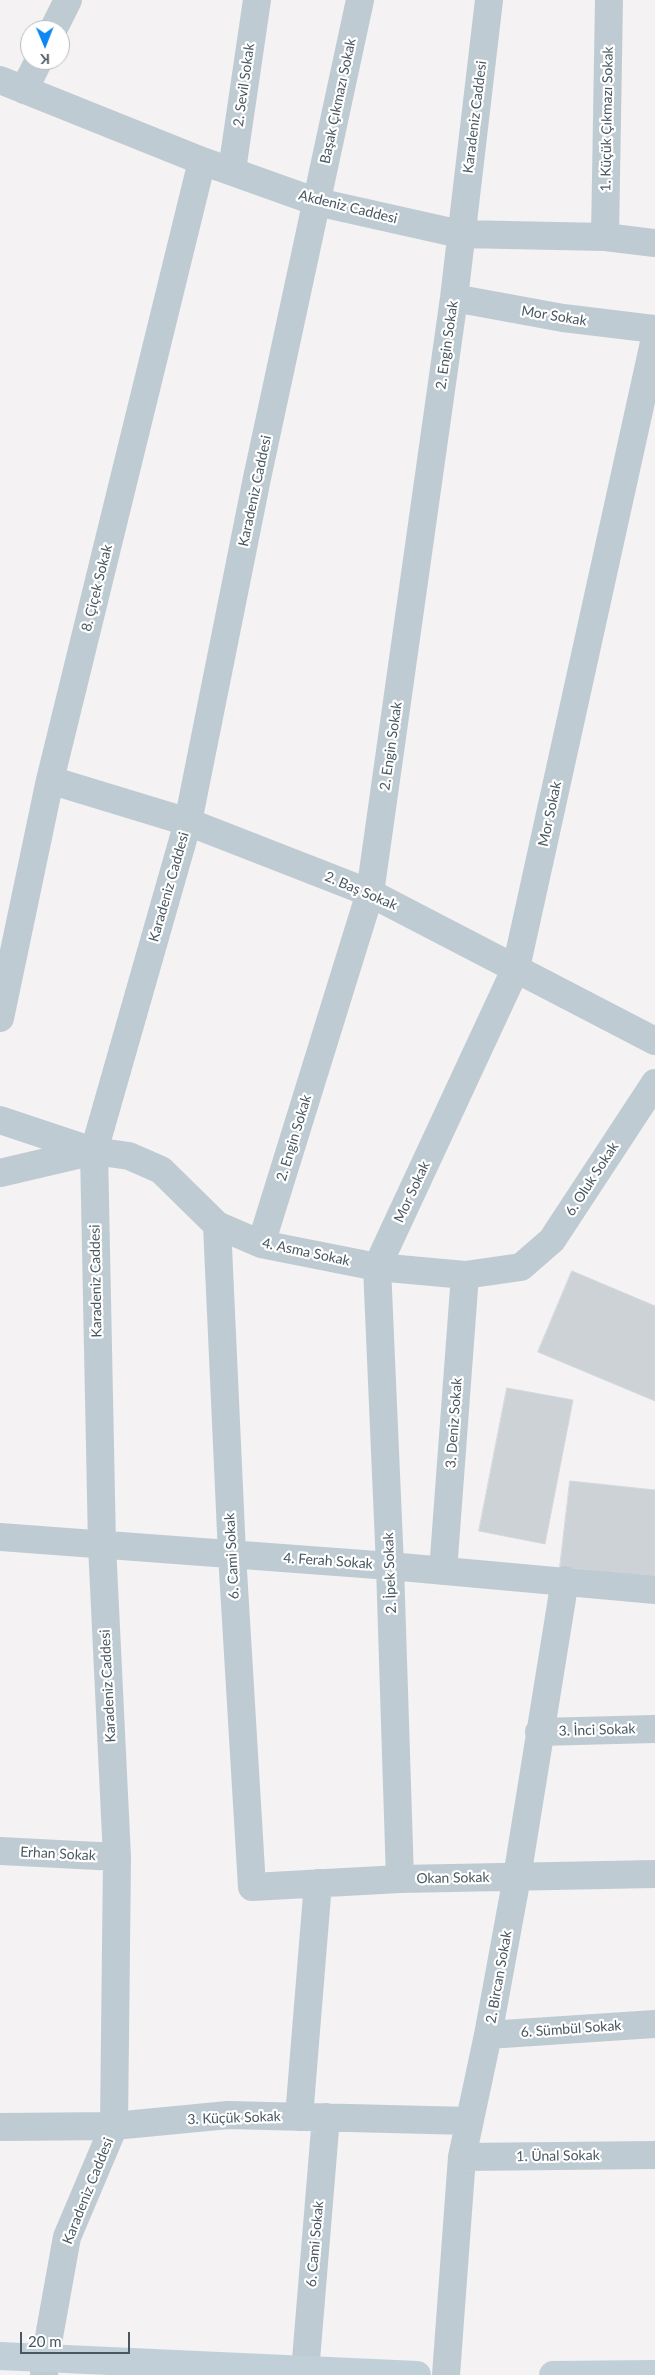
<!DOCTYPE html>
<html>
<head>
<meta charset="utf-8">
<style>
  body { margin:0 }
  #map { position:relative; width:655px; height:2375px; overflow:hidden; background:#f4f2f2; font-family:Lato,sans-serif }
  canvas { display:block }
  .north { position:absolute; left:20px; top:20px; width:50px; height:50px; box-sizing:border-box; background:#fff; border:1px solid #b6bcc0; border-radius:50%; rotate:179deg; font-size:14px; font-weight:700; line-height:20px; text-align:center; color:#485761 }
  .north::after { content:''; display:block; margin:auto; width:18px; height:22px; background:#0d87f3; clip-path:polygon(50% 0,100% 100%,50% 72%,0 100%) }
  .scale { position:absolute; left:20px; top:2332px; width:110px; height:22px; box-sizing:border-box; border:2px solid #485761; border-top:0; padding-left:6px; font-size:15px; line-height:18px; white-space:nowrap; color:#485761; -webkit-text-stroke:4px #fff; paint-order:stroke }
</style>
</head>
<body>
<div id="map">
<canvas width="655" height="2375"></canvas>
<div class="north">K</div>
<div class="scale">20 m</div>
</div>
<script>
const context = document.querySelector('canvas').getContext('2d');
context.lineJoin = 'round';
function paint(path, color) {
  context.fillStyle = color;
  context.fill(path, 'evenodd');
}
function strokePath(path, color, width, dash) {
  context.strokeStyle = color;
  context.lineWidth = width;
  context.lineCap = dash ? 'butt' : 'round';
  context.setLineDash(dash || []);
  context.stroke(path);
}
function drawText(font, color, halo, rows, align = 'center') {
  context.font = font + ' Lato,sans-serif';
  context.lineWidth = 4.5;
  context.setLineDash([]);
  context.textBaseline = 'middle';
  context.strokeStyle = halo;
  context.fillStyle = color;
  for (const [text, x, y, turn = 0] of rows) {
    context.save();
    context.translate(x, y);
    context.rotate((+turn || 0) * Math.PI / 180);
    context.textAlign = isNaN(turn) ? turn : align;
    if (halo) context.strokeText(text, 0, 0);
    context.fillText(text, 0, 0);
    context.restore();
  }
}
const building = new Path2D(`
  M572,1271L655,1306V1401L538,1352Z
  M507,1388L573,1400L545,1544L479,1531Z
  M570,1481L655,1490V1578L560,1567Z`);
paint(building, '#cdd2d6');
strokePath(building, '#d5d8dd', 1);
strokePath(new Path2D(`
  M53,30L68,0
  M0,80L202,161L317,202L460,234L605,237L655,243
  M24,90L39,60
  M232,170L257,0
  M605,237L609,0
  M454,298L563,318L655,329
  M50,780L188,822L370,893L655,1041
  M0,1018L50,780L202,161
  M0,1120L93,1151
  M0,1173L94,1151L129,1156L161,1170L217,1225L261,1244L377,1267L465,1275L521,1267L552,1240L655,1083
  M217,1225L232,1554L252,1887L400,1879L655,1874
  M261,1244L370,893L454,298L489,0
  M0,1537L390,1566L655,1590
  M443,1571L465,1275
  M539,1732L655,1729
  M0,1851L117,1857
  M400,1879L390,1566L377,1267L516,968L655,338
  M488,2035L655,2024
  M299,2117L318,1883
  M0,2127L114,2126L228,2115L469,2121
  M462,2157L655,2155
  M305,2372L326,2117
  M44,2375L45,2359L67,2237L114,2126L117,1857L102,1545L94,1151L188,822L257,478L360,0
  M446,2375L462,2157L488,2035L517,1877L565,1580`), '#bfcbd2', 28);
strokePath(new Path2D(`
  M0,2356L417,2375
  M553,2375L655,2374`), '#c1cfd9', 28);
drawText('14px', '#485761', '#fff', [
  ["2. Sevil Sokak",244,85,-82],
  ["Başak Çıkmazı Sokak",338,101,-78],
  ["Karadeniz Caddesi",475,117,-83],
  ["1. Küçük Çıkmazı Sokak",607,119,-89],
  ["Akdeniz Caddesi",348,207,14],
  ["Mor Sokak",554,316,9],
  ["2. Engin Sokak",447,345,-82],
  ["Karadeniz Caddesi",255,491,-78],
  ["8. Çiçek Sokak",97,588,-76],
  ["2. Engin Sokak",391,746,-82],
  ["Mor Sokak",550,814,-78],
  ["Karadeniz Caddesi",169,887,-74],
  ["2. Baş Sokak",361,891,23],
  ["2. Engin Sokak",294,1138,-73],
  ["6. Oluk Sokak",592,1179,-57],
  ["Mor Sokak",412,1192,-65],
  ["4. Asma Sokak",306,1252,12],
  ["Karadeniz Caddesi",96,1281,-91],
  ["3. Deniz Sokak",454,1423,-86],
  ["6. Cami Sokak",232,1556,-93],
  ["4. Ferah Sokak",328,1561,4],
  ["2. İpek Sokak",390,1573,-92],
  ["Karadeniz Caddesi",108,1686,-93],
  ["3. İnci Sokak",597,1730,-2],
  ["Erhan Sokak",58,1854,3],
  ["Okan Sokak",453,1878,-1],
  ["2. Bircan Sokak",499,1977,-80],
  ["6. Sümbül Sokak",571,2029,-4],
  ["3. Küçük Sokak",234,2118,-2],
  ["1. Ünal Sokak",558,2156,-1],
  ["Karadeniz Caddesi",88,2191,-68],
  ["6. Cami Sokak",315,2244,-85]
]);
</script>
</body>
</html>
